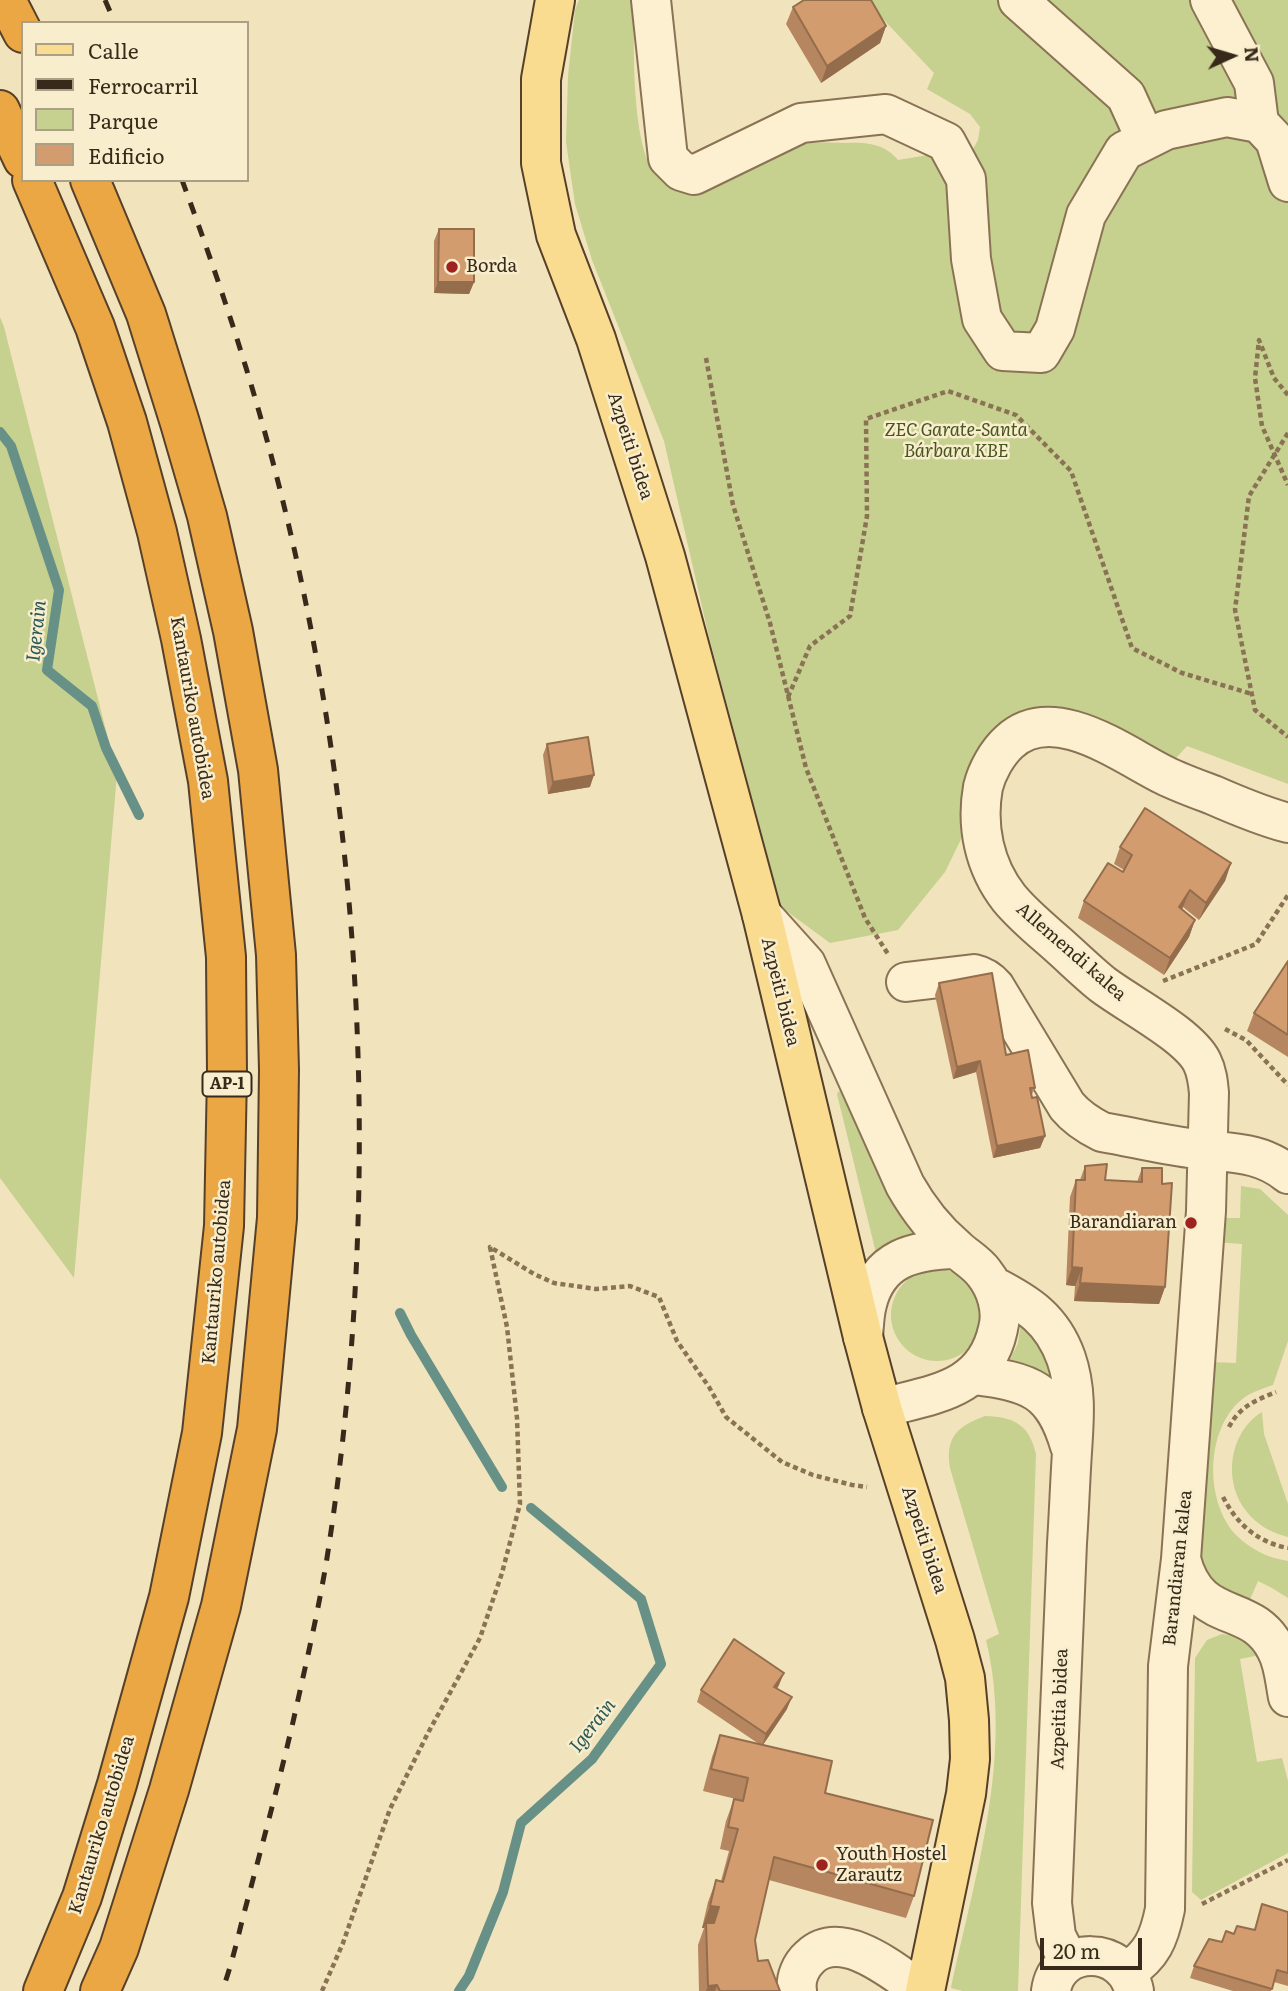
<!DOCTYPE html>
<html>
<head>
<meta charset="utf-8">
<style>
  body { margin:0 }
  #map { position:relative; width:1288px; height:1991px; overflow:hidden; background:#f1e3bc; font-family:Literata,serif }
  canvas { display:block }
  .legend { position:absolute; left:21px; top:21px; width:228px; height:161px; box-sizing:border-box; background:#f8edcc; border:2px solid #ab9f85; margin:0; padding:9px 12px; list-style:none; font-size:21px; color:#382a1a }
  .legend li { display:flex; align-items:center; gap:14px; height:35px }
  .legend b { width:35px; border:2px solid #ab9f85 }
  .north { position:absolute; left:1197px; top:21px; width:70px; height:70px; -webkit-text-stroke:5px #f8edcc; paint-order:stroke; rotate:86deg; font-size:19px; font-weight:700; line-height:28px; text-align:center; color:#382a1a }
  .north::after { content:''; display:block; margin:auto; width:24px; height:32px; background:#382a1a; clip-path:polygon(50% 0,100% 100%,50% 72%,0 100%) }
  .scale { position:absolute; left:1040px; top:1938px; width:102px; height:32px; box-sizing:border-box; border:4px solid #382a1a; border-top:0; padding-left:9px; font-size:21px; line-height:24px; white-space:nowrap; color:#382a1a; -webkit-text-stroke:5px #f8edcc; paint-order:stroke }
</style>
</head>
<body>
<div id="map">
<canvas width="1288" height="1991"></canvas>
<ul class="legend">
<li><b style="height:9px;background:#f9dc8f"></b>Calle</li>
<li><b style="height:9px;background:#382a1a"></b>Ferrocarril</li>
<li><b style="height:19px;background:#c6d08f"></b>Parque</li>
<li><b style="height:19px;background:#d39c6e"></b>Edificio</li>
</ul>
<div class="north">N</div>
<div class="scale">20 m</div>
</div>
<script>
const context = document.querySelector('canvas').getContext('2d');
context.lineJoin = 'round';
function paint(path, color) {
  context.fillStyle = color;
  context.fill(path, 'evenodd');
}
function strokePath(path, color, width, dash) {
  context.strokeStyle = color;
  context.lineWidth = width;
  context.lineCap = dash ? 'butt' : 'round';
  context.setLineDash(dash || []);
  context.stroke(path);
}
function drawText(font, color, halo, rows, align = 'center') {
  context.font = font + ' Literata,serif';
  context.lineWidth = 5;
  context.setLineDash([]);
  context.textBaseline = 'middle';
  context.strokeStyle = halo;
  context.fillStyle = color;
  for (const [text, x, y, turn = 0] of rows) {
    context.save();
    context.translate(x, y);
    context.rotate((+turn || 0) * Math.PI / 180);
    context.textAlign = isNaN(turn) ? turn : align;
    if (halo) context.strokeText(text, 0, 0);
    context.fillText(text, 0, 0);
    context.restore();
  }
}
paint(new Path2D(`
  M579,0H635C633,39 631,144 655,174C669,191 706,189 725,182C734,179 740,173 748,168C763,160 781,151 797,146C810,141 830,143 845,143C865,142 884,143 898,160L934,154L968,158L978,140L980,127L970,114L927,89L934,73L865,0H1288V784L1187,746L1168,767L1064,716L967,797L963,835L945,872L898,930L830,943L781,907L709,637L664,441L592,260L575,204L566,142L568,76L575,10Z
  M0,317L4,327L117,774L74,1278L0,1178Z
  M839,1091L843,1092L919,1232L896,1239L876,1253L837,1094Z
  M1241,1186L1260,1189L1288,1215V1341L1273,1385C1264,1388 1255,1391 1248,1395C1205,1422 1203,1500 1236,1535C1250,1549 1268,1558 1288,1561V1598L1272,1588L1258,1581L1248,1604L1201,1578L1197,1568L1209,1362L1236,1363L1242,1244L1215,1242L1216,1218H1240Z
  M891 1315a46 46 0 1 1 92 0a46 46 0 1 1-92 0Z
  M1022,1317L1033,1328L1060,1383L1008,1364L1018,1343Z
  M1262,1412L1264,1434L1288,1504V1537C1272,1533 1257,1525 1247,1512C1222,1482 1229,1432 1262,1412Z
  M985,1416C1014,1417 1029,1424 1036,1454L1018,1991H963L951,1988C975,1876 1014,1754 986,1640L999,1634L950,1468C945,1438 957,1426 985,1416Z
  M1222,1634L1242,1637L1260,1655L1240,1659L1257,1762L1282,1758L1288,1781V1853L1201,1900L1192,1892L1195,1658L1207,1640Z`), '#c6d08f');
strokePath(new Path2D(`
  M0,432L11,446L59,590L47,670L92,706L106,748L139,815
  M400,1313L411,1335L502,1487
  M459,1991L469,1976L503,1892L521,1823L592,1759L661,1664L641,1599L531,1508`), '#679087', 10);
const minor = new Path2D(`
  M651,0L668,158L681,171L694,175L801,123L886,114L946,142L966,179L971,259L982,319L1003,351L1041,353L1055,329L1086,215L1124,151L1166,130L1227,117L1259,123L1275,140L1288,182
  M1018,0L1126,96L1146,140
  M1210,0L1254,83L1259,123
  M762,915L806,964L905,1185C918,1208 936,1231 956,1248C965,1257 976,1262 984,1273C996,1288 1003,1310 998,1329C985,1390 934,1394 882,1408
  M906,982L974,974C983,976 989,980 995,987L1067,1106C1077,1118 1088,1125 1102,1132C1131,1137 1160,1144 1189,1148C1225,1154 1258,1149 1288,1174
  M993,1286C1028,1304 1052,1319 1066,1358C1077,1390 1074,1420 1072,1452C1070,1482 1069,1513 1067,1543C1062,1663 1057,1783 1052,1903L1056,1936L1069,1962
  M863,1337C864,1327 864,1315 867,1304C878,1258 914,1250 956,1249
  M974,1375C1030,1382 1053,1389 1070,1446
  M1181,1559C1199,1628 1251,1599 1276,1649C1284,1663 1285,1682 1288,1697
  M1127,1972C1152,1955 1159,1939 1165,1909L1168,1666L1181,1559L1206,1211L1209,1093C1208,1082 1207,1072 1202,1062C1189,1035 1128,1004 1102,984C1086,971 1071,956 1055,942C1039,928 1022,914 1009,898C984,866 976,826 983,787C987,771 997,753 1009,742C1053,701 1122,754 1164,775C1180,783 1197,789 1213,795C1238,806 1262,816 1288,823
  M797,1991C795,1978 801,1965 810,1957C842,1927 894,1972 922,1991
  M1051,1991C1057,1944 1125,1945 1134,1991`);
const major = new Path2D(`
  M555,0L541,79V163L556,235L596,339L665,556L762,915L863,1337L882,1408L955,1640L965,1678L969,1720L970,1759L966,1794L925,1991`);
const highway = new Path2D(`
  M6,0L23,33
  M0,110L23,159
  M32,180L95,327L127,422L157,532L181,639L208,781L226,957L227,1074L224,1226L202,1433L169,1597L117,1784L82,1897L43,1991
  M90,180L146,314L180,423L207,516L233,631L258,770L276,955L279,1070L277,1218L257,1429L221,1606L169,1790L119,1948L100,1991`);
strokePath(minor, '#8a7354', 42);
strokePath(major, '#574029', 42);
strokePath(highway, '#574029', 42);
strokePath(new Path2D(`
  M706,358L733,505L770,623L806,768L865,918L888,954
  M1288,395L1274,378L1259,340L1255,378L1262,426L1288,485
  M1288,433L1249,496L1235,610L1255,710L1288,737
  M788,697L810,646L850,616L867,516L866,419L948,391L1016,415L1071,471L1132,648L1182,673L1252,694
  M1163,981L1256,944L1288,895
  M1225,1029L1246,1040L1288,1085
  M1229,1427C1239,1407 1256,1400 1276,1392
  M1223,1497C1237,1524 1257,1542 1288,1548
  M1202,1904L1288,1860
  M322,1991L343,1943L390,1809L428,1733L480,1638L502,1573L520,1504L517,1418L507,1327L490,1247L534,1274L554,1283L596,1289L630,1286L659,1297L677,1341L709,1387L726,1417L782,1462L813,1475L852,1485L867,1487`), '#8a7354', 4.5, [5, 3.5]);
strokePath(minor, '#fcf0d0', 38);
strokePath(major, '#f9dc8f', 38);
strokePath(highway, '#eaa744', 38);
strokePath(new Path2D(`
  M105,0L115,23
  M182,180C208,250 232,320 253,391C364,766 387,1173 327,1558C318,1613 305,1668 293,1722C279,1782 263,1842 247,1902C239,1931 233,1962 222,1991`), '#382a1a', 5, [12, 12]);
paint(new Path2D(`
  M793,7L886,26L880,43L821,83L786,24Z
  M439,229L474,282L469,294L434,293V241Z
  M547,744L590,787L548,794L543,755Z
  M1120,847L1231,863L1225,881L1199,920L1183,907L1182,910L1195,920L1189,937L1164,975L1078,918L1084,901L1123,872L1124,870L1114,864Z
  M1288,961V1057L1247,1031L1254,1013Z
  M939,983L1006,1055L1035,1088L1031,1096L1032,1098L1045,1136L1040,1148L993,1158L976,1072L953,1079L935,995Z
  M1085,1166L1105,1180L1137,1182L1142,1168L1162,1184L1165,1287L1159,1304L1074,1301L1075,1286L1066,1285L1070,1197L1076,1180H1080Z
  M779,1685L777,1689L787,1709L763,1745L825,1793L914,1896L906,1918L769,1880L755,1940L758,1961L780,1991H699L698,1945L704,1928H702L708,1902L716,1880L721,1881L729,1851L720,1849L726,1821L734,1799L740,1800L703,1791L712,1757L720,1735L759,1744L697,1702L701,1690Z
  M1262,1904L1288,1912V1986L1274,1982L1271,1991H1233L1190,1978L1194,1966L1221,1942L1234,1934L1254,1930Z`), '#b5865f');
paint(new Path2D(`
  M886,26L880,43L821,83L827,66Z
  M438,282H474L469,294L434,293Z
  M594,775L590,787L548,794L553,782Z
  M1231,863L1225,881L1199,920L1206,903Z
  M1190,890L1183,907L1173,925L1179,907Z
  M1195,920L1189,937L1164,975L1170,958Z
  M980,1061L976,1072L953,1079L957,1067Z
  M1045,1136L1040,1148L993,1158L997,1146Z
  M1072,1267L1082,1268L1075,1286L1066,1285Z
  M1080,1283L1165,1287L1159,1304L1074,1301Z
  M784,1673L779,1685L770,1699L774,1687Z
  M792,1697L787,1709L762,1746L766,1734Z
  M710,1906L719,1907L711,1929L706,1923L704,1928H702Z
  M717,1985L715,1991H706L708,1986Z`), '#946d4d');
const building = new Path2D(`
  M804,0H871L886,26L827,66L793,7Z
  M439,229H474V282H438Z
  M588,737L594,775L553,782L547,744Z
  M1145,808L1231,863L1206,903L1190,890L1179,907L1195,920L1170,958L1084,901L1108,863L1123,872L1132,855L1120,847Z
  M1288,961V1035L1254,1013Z
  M992,973L1006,1055L1028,1050L1035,1088H1030L1032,1098L1037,1097L1045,1136L997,1146L980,1061L957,1067L939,983Z
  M1107,1164L1105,1180L1142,1182V1168H1162V1184L1172,1183L1165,1287L1080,1283L1082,1268L1072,1267L1076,1180H1085V1166Z
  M734,1639L784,1673L774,1687L792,1697L766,1734L701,1690Z
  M720,1735L832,1761L825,1793L933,1820L914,1896L774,1857L755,1940L758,1961L768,1960L780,1991H720L717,1985L708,1986L706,1923H714L719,1907L710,1906L716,1880L723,1882L738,1829L728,1827L734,1799L743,1801L748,1778L711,1769Z
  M1262,1904L1288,1912V1973L1277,1970L1272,1989L1194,1966L1209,1939L1222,1942L1226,1931L1234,1934L1237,1926L1255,1930Z`);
paint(building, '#d39c6e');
strokePath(building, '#946d4d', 2);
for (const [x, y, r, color] of [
  [452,267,7,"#9e231f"],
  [1191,1223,7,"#9e231f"],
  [822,1865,7,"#9e231f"]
]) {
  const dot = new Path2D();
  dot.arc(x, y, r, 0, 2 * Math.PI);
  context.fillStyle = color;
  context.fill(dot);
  strokePath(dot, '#f8edcc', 2.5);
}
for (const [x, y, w] of [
  [227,1084,49]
]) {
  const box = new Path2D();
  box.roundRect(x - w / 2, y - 12.5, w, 25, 5);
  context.fillStyle = '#f8edcc';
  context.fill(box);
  strokePath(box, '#382a1a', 2);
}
drawText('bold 16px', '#382a1a', null, [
  ["AP-1",227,1084]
]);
drawText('18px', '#382a1a', '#f8edcc', [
  ["Borda",466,267],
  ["Barandiaran",1177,1223,"right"],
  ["Youth Hostel",836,1855],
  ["Zarautz",836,1876]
], 'left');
drawText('italic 18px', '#47561f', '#f8edcc', [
  ["ZEC Garate-Santa",956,431],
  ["Bárbara KBE",956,452]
]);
drawText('18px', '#382a1a', '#f8edcc', [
  ["Azpeiti bidea",630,446,72],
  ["Kantauriko autobidea",192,708,80],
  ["Allemendi kalea",1071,952,41],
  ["Azpeiti bidea",780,992,76],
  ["Kantauriko autobidea",217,1272,-85],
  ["Azpeiti bidea",924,1540,72],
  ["Barandiaran kalea",1178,1568,-84],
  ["Azpeitia bidea",1060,1709,-88],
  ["Kantauriko autobidea",102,1825,-73]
]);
drawText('italic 19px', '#285958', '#f8edcc', [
  ["Igerain",37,631,-84],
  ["Igerain",593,1726,-52]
]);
</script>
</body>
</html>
